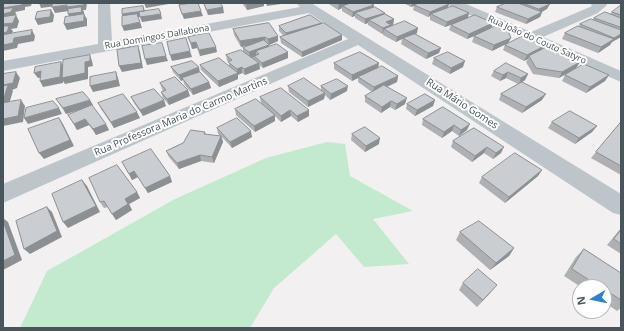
<!DOCTYPE html>
<html>
<head>
<meta charset="utf-8">
<style>
  body { margin:0 }
  #map { position:relative; width:624px; height:331px; overflow:hidden; background:#f2f0f0; font-family:"Open Sans",sans-serif }
  canvas { display:block }
  .frame { position:absolute; inset:0; border:4px solid #49545b; pointer-events:none }
  .north { position:absolute; left:572px; top:279px; width:40px; height:40px; box-sizing:border-box; background:#fff; border:1px solid #b6bbbd; border-radius:50%; rotate:261deg; font-size:11px; font-weight:700; line-height:16px; text-align:center; color:#49545b }
  .north::after { content:''; display:block; margin:auto; width:14px; height:18px; background:#2d82ce; clip-path:polygon(50% 0,100% 100%,50% 72%,0 100%) }
</style>
</head>
<body>
<div id="map">
<canvas width="624" height="331"></canvas>
<div class="frame"></div>
<div class="north">N</div>
</div>
<script>
const context = document.querySelector('canvas').getContext('2d');
context.lineJoin = 'round';
function paint(path, color) {
  context.fillStyle = color;
  context.fill(path, 'evenodd');
}
function strokePath(path, color, width, dash) {
  context.strokeStyle = color;
  context.lineWidth = width;
  context.lineCap = dash ? 'butt' : 'round';
  context.setLineDash(dash || []);
  context.stroke(path);
}
function drawText(font, color, halo, rows, align = 'center') {
  context.font = font + ' "Open Sans",sans-serif';
  context.lineWidth = 4;
  context.setLineDash([]);
  context.textBaseline = 'middle';
  context.strokeStyle = halo;
  context.fillStyle = color;
  for (const [text, x, y, turn = 0] of rows) {
    context.save();
    context.translate(x, y);
    context.rotate((+turn || 0) * Math.PI / 180);
    context.textAlign = isNaN(turn) ? turn : align;
    if (halo) context.strokeText(text, 0, 0);
    context.fillText(text, 0, 0);
    context.restore();
  }
}
paint(new Path2D(`
  M327,142L345,144L350,176L413,211L373,219L409,264L364,267L336,234L274,288L250,328H20L47,271L175,199L266,158Z`), '#c3eace');
paint(new Path2D(`
  M98,3H110L112,41L300,7L296,3H311L621,194V215L613,213L358,45L3,203V184L348,39L309,13L3,71V61L98,44Z
  M448,3H464L531,32L590,7L592,6L590,3H606L607,5L598,13L543,37L621,71V82L450,6Z`), '#bdc5cb');
paint(new Path2D(`
  M204,3L224,13L208,15L205,8Z
  M242,3H264V6L247,10Z
  M329,3H370L373,7L385,13V14L394,19L393,25L391,26L417,33L416,34L439,53L426,59L401,44L402,39L396,42L383,35V33L382,34L368,25V23L365,24L355,18V16L352,17L342,11V8L338,10L329,4Z
  M403,3H447L449,4L448,8L468,18L511,38L508,43L492,51L472,42L474,36L467,39L449,30L451,25L445,27L430,20V16L428,17L413,10L414,6L411,7Z
  M506,3H548L547,9L542,12L540,17L526,24L495,12L497,7Z
  M621,7V37L612,42L610,45L598,53L562,39L565,33L579,26L580,24L593,20L594,18L610,14L612,12Z
  M269,23L278,41L269,45V47L288,58L263,68L259,65L260,69L245,75L242,73L238,75V79L219,87L201,70L200,65L229,66V62L227,61L226,55L243,51V48L252,45L241,47L234,35L233,29Z
  M322,23V24L342,35V40L302,57L281,43L280,37L284,36L279,31V26Z
  M188,37L217,52L200,56L197,48L192,49Z
  M505,45L542,50L580,62L576,68L559,78L533,74L526,62L528,59L524,61L503,50Z
  M434,58L463,67L450,74L432,64Z
  M334,63L378,68L398,76L397,82L387,87L405,104L395,110L390,107L381,113L365,102V96L372,92L358,82V78L352,81L334,69Z
  M171,67L200,72L209,82L211,88L193,95L184,84L183,80L181,81L173,72Z
  M494,71L528,74L525,80L522,82L542,100L522,113L499,100L501,94L518,84L506,78L500,81L491,76Z
  M565,75H609L605,81L586,93L562,81Z
  M160,83L190,96L169,105L163,98L161,92L163,91L162,89Z
  M288,86L321,91V86L347,91L330,100L325,95L324,99L308,107L289,92Z
  M131,97L166,106L143,116L134,103Z
  M260,97L309,110V116L298,122L291,116L281,122L275,116V121L255,132L236,115L235,109H267L261,103Z
  M56,99L93,105L92,106L109,130L96,135L89,125L77,130L68,115L79,110L66,114Z
  M435,100L433,106L415,116L406,109L407,104Z
  M98,103L140,118L114,128L101,109Z
  M443,107L467,130L459,136L452,131L442,138L422,125L423,119Z
  M552,122L597,126L592,132L575,144L548,128Z
  M621,122V175L591,158Z
  M217,128L252,137L232,148L222,137L223,142L214,163L201,161L179,169L169,157L166,151L205,132L206,135L220,136L218,134Z
  M474,128L501,153L493,159L484,153L472,162L451,147L453,141Z
  M352,134L379,144L365,152L351,140Z
  M122,162L170,176L172,182L148,193L138,177L132,180Z
  M542,170L538,176L505,203L479,183L482,177Z
  M137,192L140,198L129,204L132,210L116,220L108,207L104,208L100,202Z
  M621,228V254L607,245Z
  M460,232L514,248L509,256L490,270L456,240Z
  M584,249L621,273V308L617,311L604,302V287H581L564,276L576,257Z
  M463,283L491,292L477,307L459,290Z`), '#aeb0b4');
paint(new Path2D(`
  M22,3H32L31,6L25,7V10L15,12L16,13L14,18L3,19V8Z
  M39,3H55L56,6L41,8Z
  M84,3H87L86,10H83L84,12V17L71,20L68,14L69,11L55,13L52,7Z
  M144,3H174L146,8Z
  M253,3H264V6L247,10L246,4Z
  M266,3H288L267,6Z
  M344,3H354L343,6L342,8L338,10L339,4Z
  M412,3H422L411,7Z
  M449,4L447,9L431,14L430,16L428,17L430,12Z
  M550,4L547,9L537,14L539,9Z
  M374,5L373,10L355,13V16L352,17L353,12Z
  M143,6L145,11L146,16L161,14L162,19L142,22L140,17L124,19L122,14Z
  M223,7L224,13L208,15L207,10Z
  M51,10L54,15L53,22L38,25L35,19Z
  M201,11L203,16L184,19L182,14Z
  M542,12L540,17L526,24L528,19Z
  M385,13L384,18L369,20L368,23L365,24V19Z
  M469,13L468,18L445,27L447,22Z
  M84,14L87,19V26L67,30L64,24Z
  M16,15L19,21L17,28L11,29L13,31L10,38L3,39V24Z
  M394,19L393,25L391,26L390,30L384,29L383,33L382,34L383,28L386,22Z
  M140,22L142,28L124,31L122,26Z
  M322,23V28L286,38V33Z
  M493,23L491,29L467,39L469,34Z
  M418,28L417,33L403,39V38L402,39L396,42L397,37Z
  M32,30L35,36L34,41L18,44L17,48L3,51V45L14,38Z
  M621,34V37L612,42L610,45L598,53L601,47L613,40L614,38Z
  M342,35V40L302,57V52Z
  M278,36V41L269,45L268,39Z
  M265,37V42L241,47L240,41Z
  M511,38L508,43L492,51L494,45Z
  M196,42L197,48L192,49L191,43Z
  M269,45L270,50L259,54L256,51V56L250,58L249,52Z
  M138,46L140,52L143,68L122,72L119,66Z
  M544,46L541,52L529,56L528,59L524,61L527,55Z
  M216,47L217,52L200,56L199,50Z
  M441,48L439,53L426,59L428,53Z
  M190,51L192,57L172,61L170,55Z
  M288,52V58L263,68L262,63Z
  M90,55L92,61L93,66L88,67V79L65,84L63,81V83L43,87L40,81L61,62L64,68L85,62Z
  M166,56L168,61L147,65L145,59Z
  M465,61L463,67L450,74L451,68Z
  M580,62L576,68L559,78L562,72Z
  M259,63L260,69L245,75L244,69Z
  M379,63L378,69L358,77V78L352,81V75Z
  M199,67L200,73L182,78L183,80L181,81L179,75Z
  M242,67V73L238,75V79L219,87L218,81L237,73V69Z
  M41,71L45,77L38,78L34,73Z
  M16,72L20,78L17,88L12,90L13,91L9,104L3,105V85Z
  M116,72L118,78L120,86L93,92L90,86Z
  M508,72L506,78L500,81L503,75Z
  M528,74L525,80L519,84L521,78Z
  M609,75L605,81L586,93L590,87Z
  M398,76L397,82L373,93L374,87Z
  M209,82L211,88L193,95L191,89Z
  M348,86L347,91L330,100L331,94Z
  M188,90L190,96L169,105L167,99Z
  M325,93L324,99L308,107V101Z
  M546,94L542,100L522,113L526,107Z
  M407,98L405,104L395,110L397,104Z
  M21,100L25,106L23,122L3,126V119Z
  M90,100L93,105L66,114L63,108Z
  M164,100L166,106L143,116L140,110Z
  M435,100L433,106L415,116L417,110Z
  M391,101L390,107L381,113L382,107Z
  M59,108L62,114L28,124L24,118Z
  M290,110L291,116L281,122V116Z
  M309,110V116L298,122L297,116Z
  M137,112L140,118L114,128L111,122Z
  M275,115V121L255,132L254,126Z
  M59,118L63,124L74,146L44,159L39,153Z
  M85,119L89,125L77,130L74,124Z
  M106,124L109,130L96,135L93,129Z
  M470,124L467,130L459,136L461,130Z
  M454,125L452,131L442,138L444,132Z
  M597,126L592,132L575,144L579,138Z
  M251,131L252,137L232,148L230,142Z
  M221,136L223,142L214,163L212,157Z
  M380,138L379,144L365,152L366,146Z
  M487,147L484,153L472,162L475,156Z
  M504,147L501,153L493,159L496,153Z
  M200,155L201,161L179,169L177,163Z
  M542,170L538,176L505,203L509,197Z
  M134,171L138,177L132,180L129,174Z
  M170,176L172,182L148,193L145,188Z
  M82,180L87,186L100,212L68,228L63,222Z
  M137,192L140,198L129,204L132,210L116,220L112,214L125,199Z
  M47,207L52,212L62,237L30,254L24,249Z
  M3,218L8,222L22,260L3,270Z
  M514,248L509,256L490,270L496,263Z
  M497,285L491,292L477,307L483,300Z`), '#8d9092');
const building = new Path2D(`
  M3,3H22V5L3,8Z
  M53,3H84V5L67,7V5L52,7Z
  M193,3H198L201,11L182,14L179,5Z
  M204,3H220L223,7L207,10Z
  M245,3H253L246,4Z
  M336,3H344L339,4Z
  M351,3H370L374,5L353,12L343,6Z
  M420,3H447L449,4L430,12L414,5Z
  M506,3H518L542,12L528,19L497,7Z
  M523,3H547L550,4L539,9Z
  M143,6L144,11L122,14V9Z
  M453,6L469,13L447,22L431,14Z
  M620,6L621,7V15L612,12Z
  M81,7L82,12L68,14V9Z
  M375,7L385,13L365,19L355,13Z
  M13,8L11,12L3,14V9Z
  M159,9L161,14L140,17L139,12Z
  M51,10L50,17L35,19L37,12Z
  M605,12L621,18V27H620L594,18Z
  M84,14V21L64,24L65,17Z
  M137,14L140,22L122,26V16Z
  M385,14L394,19L386,22L391,25L383,28L369,20Z
  M16,15L13,23L3,24V17Z
  M310,15L322,23L286,33L279,26Z
  M475,15L493,23L469,34L451,25Z
  M591,19L621,30V34L614,38L580,24Z
  M405,21L418,28L397,37L384,29Z
  M269,23L278,36L268,39L265,37L240,41L233,29Z
  M324,23L342,35L302,52L280,37Z
  M500,24L507,28L511,38L494,45L474,36Z
  M3,26H9L7,32L3,33Z
  M578,26L614,39L601,47L565,33Z
  M32,30L31,35L14,38L13,43L3,45V35Z
  M209,33L216,47L199,50L196,42L191,43L188,37Z
  M415,34L441,48L428,53L403,38Z
  M523,36L544,46L527,55L505,45Z
  M186,38L190,51L170,55L167,42Z
  M264,40L269,45L249,52L243,48Z
  M162,43L166,56L145,59L142,46Z
  M277,44L288,52L262,63L254,56L259,54L256,51Z
  M138,46L141,63L119,66L117,50Z
  M547,47L580,62L562,72L536,68L529,56Z
  M241,50L259,63L244,69L242,67L237,69L228,62L232,60L226,55Z
  M360,52L379,63L352,75L334,63Z
  M448,52L465,61L451,68L434,58Z
  M90,55V61L85,62V73L62,78L63,60Z
  M219,58L238,73L218,81L200,65Z
  M192,61L199,67L179,75L171,67Z
  M61,62L60,77L40,81L41,71L34,73L35,67Z
  M506,63L528,74L521,78L508,72L503,75L494,71Z
  M584,64L609,75L590,87L565,75Z
  M382,66L398,76L374,87L358,77Z
  M16,72L13,83L3,85V74Z
  M116,72L117,80L90,86V77Z
  M200,72L209,82L191,89L182,78Z
  M175,77L188,90L167,99L161,92L166,90L160,83Z
  M304,78L325,93L308,101L288,86Z
  M337,79L348,86L331,94L321,86Z
  M522,82L546,94L526,107L501,94Z
  M8,85L4,98H3V86Z
  M384,85L407,98L397,104L391,101L382,107L365,96Z
  M281,88L309,110L297,116L290,110L281,116L260,97Z
  M154,89L164,100L140,110L131,97Z
  M83,92L90,100L63,108L56,99Z
  M123,94L137,112L111,122L98,103Z
  M425,94L435,100L417,110L407,104Z
  M256,99L275,115L254,126L235,109Z
  M21,100L18,116L3,119V103Z
  M53,101L59,108L24,118L26,108Z
  M92,105L106,124L93,129L85,119L74,124L68,115Z
  M443,107L470,124L461,130L454,125L444,132L423,119Z
  M570,111L597,126L579,138L552,122Z
  M59,118L70,140L39,153L28,129Z
  M237,118L251,131L230,142L217,128Z
  M621,122V166L596,152Z
  M365,127L380,138L366,146L352,134Z
  M474,128L504,147L496,153L487,147L475,156L453,141Z
  M191,130L205,132L204,134L221,136L212,157L200,155L177,163L166,151L183,143Z
  M151,149L170,176L145,188L134,171L129,174L122,162Z
  M515,153L542,170L509,197L482,177Z
  M117,165L137,192L125,199L128,204L112,214L104,201L100,202L89,178Z
  M82,180L96,206L63,222L52,194Z
  M47,207L57,231L24,249L16,221Z
  M3,221L15,255L3,261Z
  M479,221L514,248L496,263L460,232Z
  M621,230V244L614,239Z
  M584,249L621,273V300L604,289V287H600L572,269Z
  M478,269L497,285L483,300L463,283Z`);
paint(building, '#cacdd1');
strokePath(building, '#8d9092', 1);
drawText('9px', '#49545b', '#fff', [
  ["Rua Domingos Dallabona",157,37,-10],
  ["Rua João do Couto Satyro",537,40,24]
]);
drawText('10px', '#49545b', '#fff', [
  ["Rua Mário Gomes",462,104,33],
  ["Rua Professora Maria do Carmo Martins",181,117,-23]
]);
</script>
</body>
</html>
